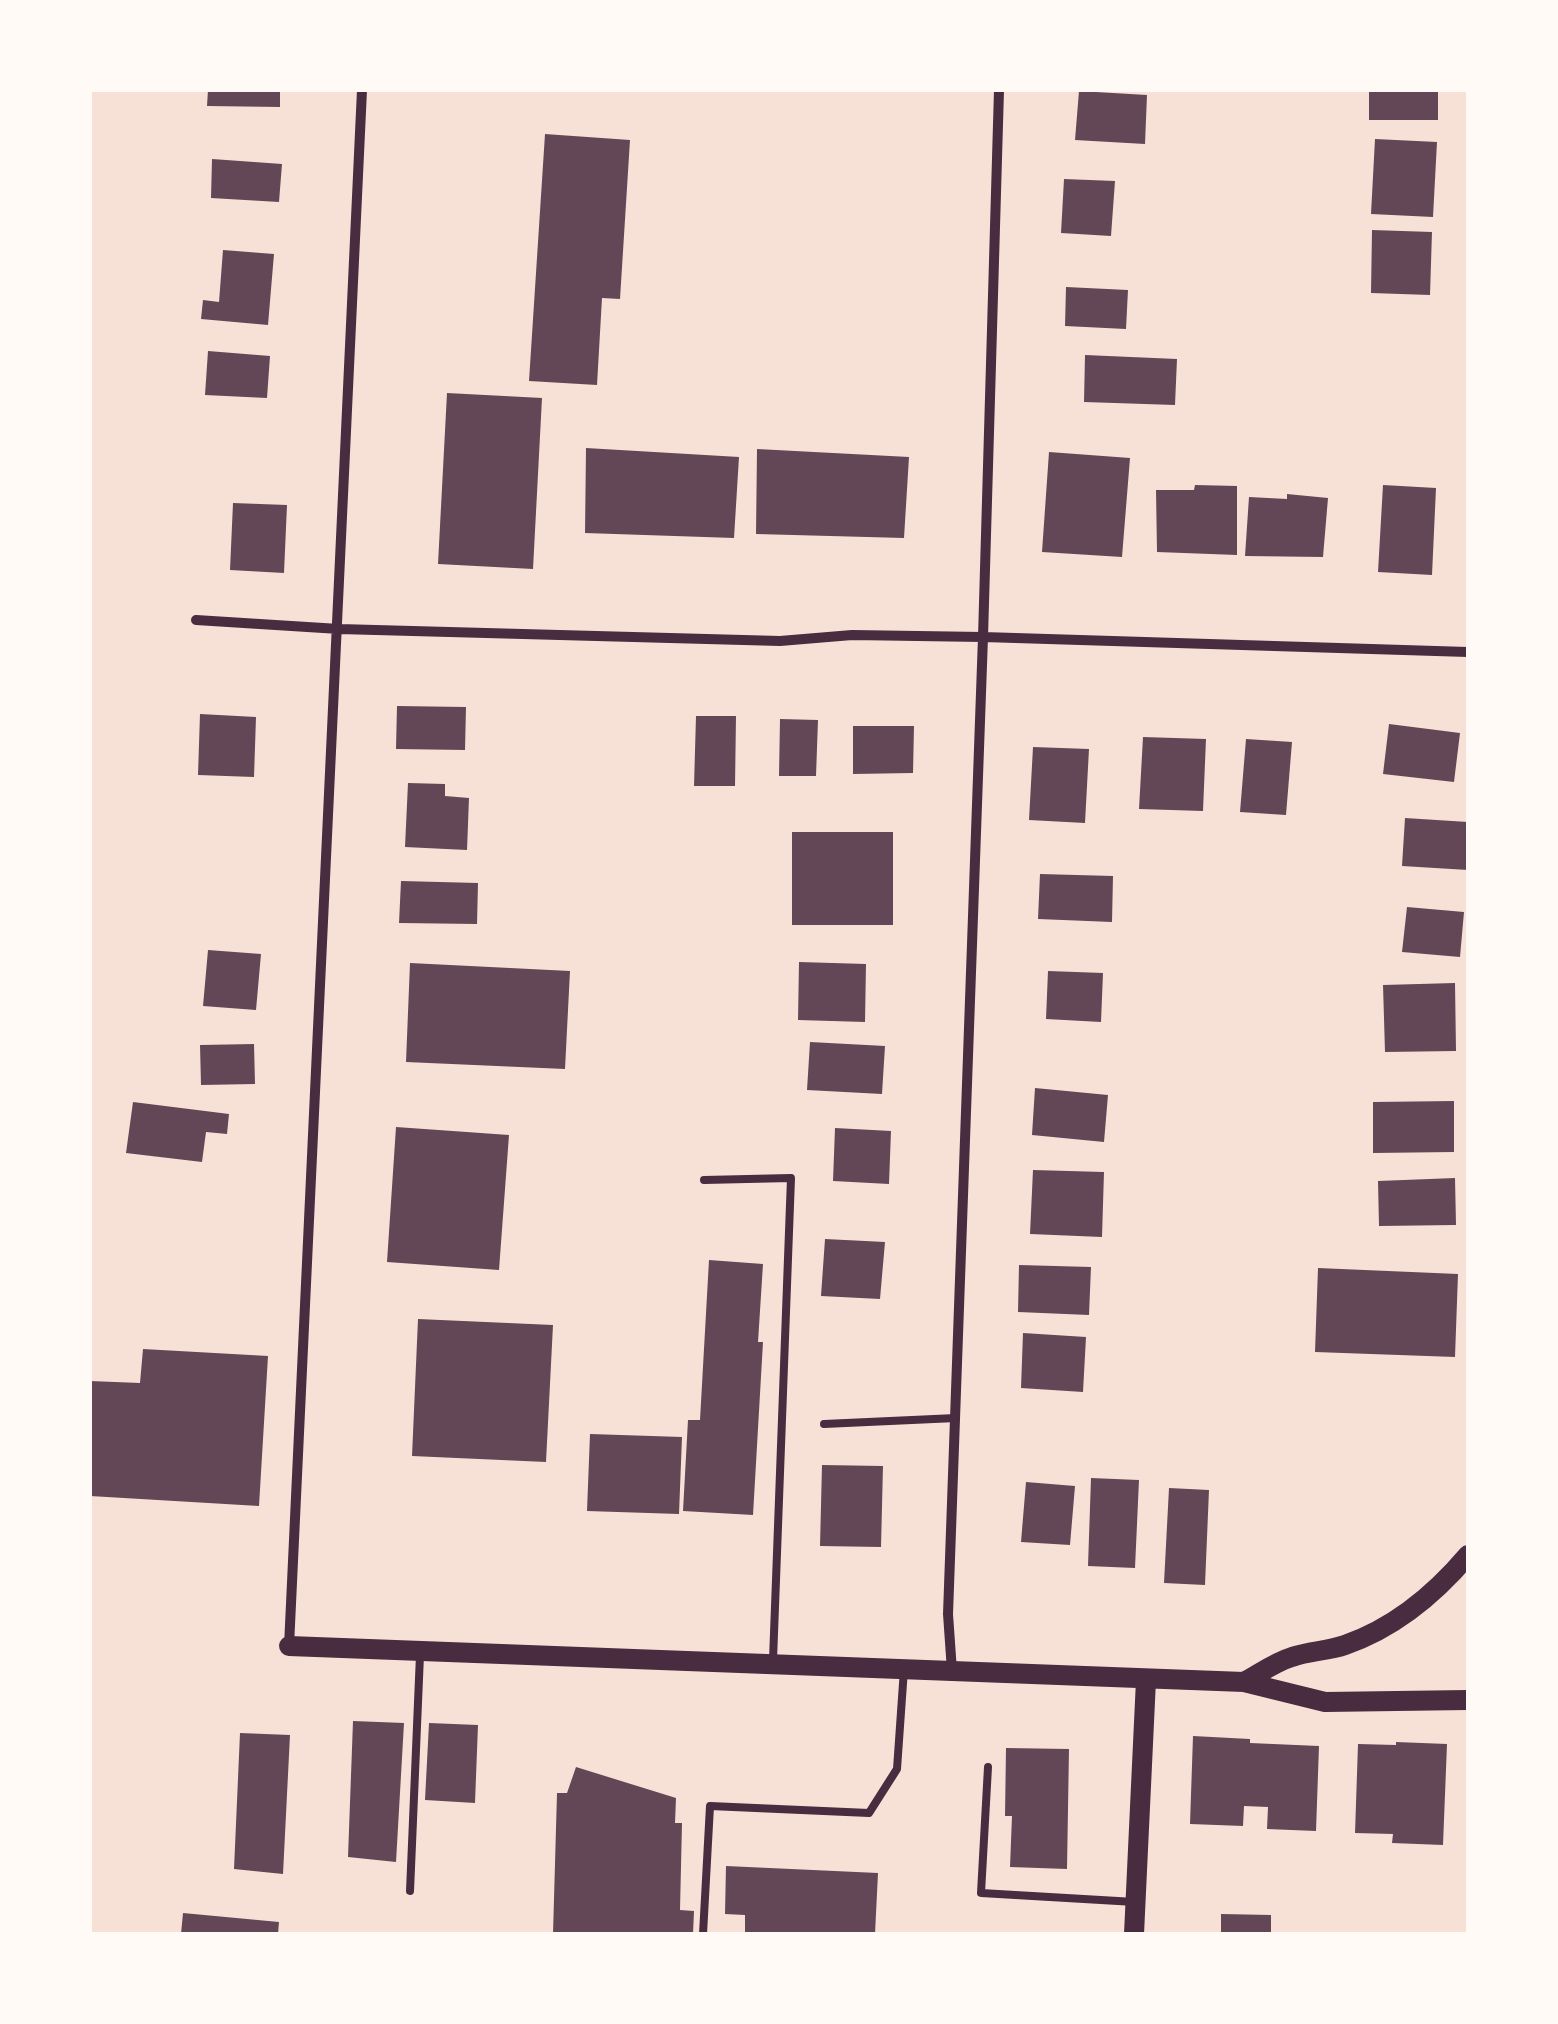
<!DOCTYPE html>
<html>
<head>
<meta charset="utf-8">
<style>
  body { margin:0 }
  #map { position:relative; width:1558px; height:2024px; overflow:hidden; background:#f7e1d7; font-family:"PT Sans Narrow",sans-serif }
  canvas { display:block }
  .frame { position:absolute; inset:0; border:92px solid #fffaf5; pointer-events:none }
</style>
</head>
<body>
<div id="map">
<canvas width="1558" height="2024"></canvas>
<div class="frame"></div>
</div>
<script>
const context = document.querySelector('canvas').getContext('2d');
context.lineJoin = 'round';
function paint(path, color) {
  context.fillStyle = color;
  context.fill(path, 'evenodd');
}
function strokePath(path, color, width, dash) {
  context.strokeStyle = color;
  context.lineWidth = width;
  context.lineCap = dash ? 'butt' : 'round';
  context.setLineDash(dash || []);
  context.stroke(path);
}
paint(new Path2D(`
  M208,90H280V107L207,106Z
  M1369,90H1438V120H1369Z
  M1079,91L1147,95L1145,144L1075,140Z
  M545,134L630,140L620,299L602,298L597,385L529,381Z
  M1375,139L1437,142L1433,217L1371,214Z
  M212,159L282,164L279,202L211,198Z
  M1064,179L1115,181L1111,236L1061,233Z
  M1372,230L1432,232L1430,295L1371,293Z
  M223,250L274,254L268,325L201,319L203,300L219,302Z
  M1066,287L1128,290L1126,329L1065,326Z
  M208,351L270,356L267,398L205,395Z
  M1085,355L1177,359L1175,405L1084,402Z
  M447,393L542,398L533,569L438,564Z
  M586,448L739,457L734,538L585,533Z
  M757,449L909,457L904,538L756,534Z
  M1049,452L1130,458L1122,557L1042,552Z
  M1195,485L1237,486V555L1157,552L1156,490H1194Z
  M1383,485L1436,488L1432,575L1378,572Z
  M1287,494L1328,498L1323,557L1245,556L1249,497L1287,499Z
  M233,503L287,505L284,573L230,570Z
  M397,706L466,707L465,750L396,749Z
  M200,714L256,717L254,777L198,775Z
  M696,716H736L735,786H694Z
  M780,719L818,720L816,776H779Z
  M1389,724L1460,733L1454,782L1383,774Z
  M853,726H914L913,773L853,774Z
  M1143,737L1206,739L1203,811L1139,809Z
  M1246,739L1292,742L1286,815L1240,812Z
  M1033,747L1089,749L1085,823L1029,820Z
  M408,783L445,784V796L469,798L467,850L405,847Z
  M1405,818L1468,822V870L1402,866Z
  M792,832H893V925H792Z
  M1040,874L1113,876L1112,922L1038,919Z
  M401,881L478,883L477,924L399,923Z
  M1407,907L1464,912L1460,957L1402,952Z
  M208,950L261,954L256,1010L203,1006Z
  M799,962L866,964L865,1022L798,1020Z
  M410,963L570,971L565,1069L406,1062Z
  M1048,971L1103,973L1101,1022L1046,1019Z
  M1455,983L1456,1051L1385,1052L1383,985Z
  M810,1042L885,1046L882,1094L807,1090Z
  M254,1044L255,1084L201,1085L200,1045Z
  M1035,1088L1108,1095L1104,1142L1032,1135Z
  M1454,1101V1152L1373,1153V1102Z
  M133,1102L229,1114L227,1134L206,1132L202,1162L126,1153Z
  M396,1127L509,1135L499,1270L387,1262Z
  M835,1128L891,1131L889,1184L833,1181Z
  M1033,1170L1104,1172L1102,1237L1030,1234Z
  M1455,1178L1456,1225L1379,1226L1378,1181Z
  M825,1239L885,1242L880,1299L821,1296Z
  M709,1260L763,1264L758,1342H763L753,1515L683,1511L688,1420H700Z
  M1019,1265L1091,1267L1089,1315L1018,1312Z
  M1318,1268L1458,1274L1455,1357L1315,1352Z
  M418,1319L553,1325L546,1462L412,1456Z
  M1023,1333L1086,1337L1083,1392L1021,1388Z
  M143,1349L268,1356L259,1506L90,1496V1381L140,1383Z
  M590,1434L682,1437L679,1514L587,1511Z
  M822,1465L883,1466L881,1547L820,1546Z
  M1091,1478L1139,1480L1135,1568L1088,1566Z
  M1026,1482L1075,1486L1070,1545L1021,1542Z
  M1169,1488L1209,1490L1205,1585L1164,1583Z
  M353,1721L404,1723L396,1862L348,1857Z
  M429,1723L478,1725L475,1803L425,1800Z
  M240,1733L290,1735L283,1874L234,1869Z
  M1193,1736L1250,1739V1743L1319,1746L1316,1831L1267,1829L1268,1807L1244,1806L1243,1826L1190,1824Z
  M1396,1742L1447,1744L1443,1845L1392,1843L1393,1834L1355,1833L1358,1744L1396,1745Z
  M1006,1748L1069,1749L1067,1869L1010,1867L1012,1816H1005Z
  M576,1767L676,1798L675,1823H682L680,1910L694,1911L693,1934H553L557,1793H567Z
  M726,1866L878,1873L875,1934H745V1915L725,1914Z
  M183,1913L279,1922L278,1934H181Z
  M1221,1914L1271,1915V1934H1221Z`), '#644757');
strokePath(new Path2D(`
  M704,1180L791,1178L773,1660
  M824,1424L956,1418
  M988,1767L981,1893L1135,1902
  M410,1891L420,1655
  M703,1934L710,1806L869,1813L897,1769L904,1669`), '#4a2c40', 8);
strokePath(new Path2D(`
  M196,620L339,629L780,641L852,635L983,637L1468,652
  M289,1646L362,90
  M952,1671L948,1614L983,637L999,90`), '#4a2c40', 10);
strokePath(new Path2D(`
  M289,1646L1244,1682L1325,1702L1468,1700
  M1244,1682C1259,1674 1275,1662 1292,1657C1309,1651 1328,1651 1345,1645C1394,1628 1435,1594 1468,1555
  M1134,1934L1146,1680`), '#4a2c40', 20);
</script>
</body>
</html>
